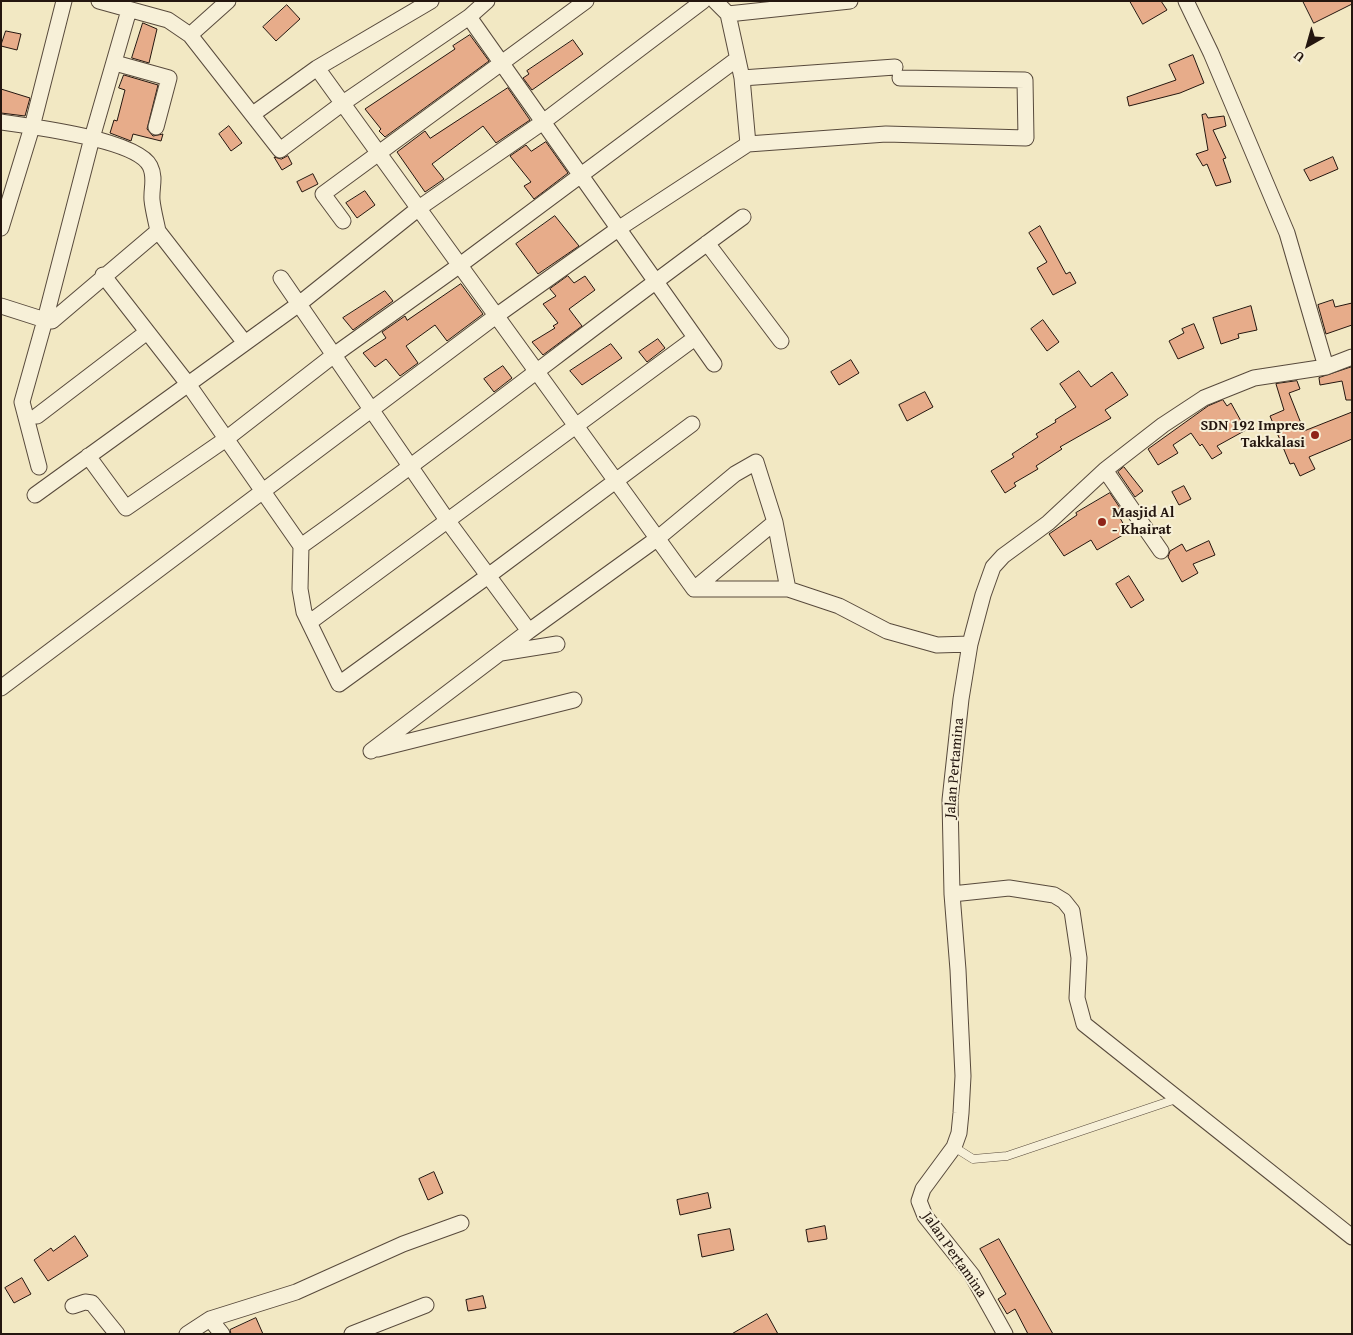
<!DOCTYPE html>
<html>
<head>
<meta charset="utf-8">
<style>
  body { margin:0 }
  #map { position:relative; width:1353px; height:1335px; overflow:hidden; background:#f2e8c3; font-family:"Gentium Book Plus",serif }
  canvas { display:block }
  .frame { position:absolute; inset:0; border:2px solid #24160f; pointer-events:none }
  .north { position:absolute; left:1283px; top:20px; width:50px; height:50px; -webkit-text-stroke:4px #f7f0d8; paint-order:stroke; rotate:218deg; font-size:14px; font-weight:700; line-height:20px; text-align:center; color:#24160f }
  .north::after { content:''; display:block; margin:auto; width:18px; height:22px; background:#24160f; clip-path:polygon(50% 0,100% 100%,50% 72%,0 100%) }
</style>
</head>
<body>
<div id="map">
<canvas width="1353" height="1335"></canvas>
<div class="frame"></div>
<div class="north">U</div>
</div>
<script>
const context = document.querySelector('canvas').getContext('2d');
context.lineJoin = 'round';
function paint(path, color) {
  context.fillStyle = color;
  context.fill(path, 'evenodd');
}
function strokePath(path, color, width, dash) {
  context.strokeStyle = color;
  context.lineWidth = width;
  context.lineCap = dash ? 'butt' : 'round';
  context.setLineDash(dash || []);
  context.stroke(path);
}
function drawText(font, color, halo, rows, align = 'center') {
  context.font = font + ' "Gentium Book Plus",serif';
  context.lineWidth = 4;
  context.setLineDash([]);
  context.textBaseline = 'middle';
  context.strokeStyle = halo;
  context.fillStyle = color;
  for (const [text, x, y, turn = 0] of rows) {
    context.save();
    context.translate(x, y);
    context.rotate((+turn || 0) * Math.PI / 180);
    context.textAlign = isNaN(turn) ? turn : align;
    if (halo) context.strokeText(text, 0, 0);
    context.fillText(text, 0, 0);
    context.restore();
  }
}
const building = new Path2D(`
  M1130,1H1161L1167,10L1143,24Z
  M1303,1H1352V4L1314,23Z
  M287,5L300,19L276,41L263,27Z
  M143,23L157,29L149,63L132,58Z
  M6,31L21,34L17,50L1,46Z
  M470,35L489,61L385,137L379,131L381,129L365,109L455,49L453,46Z
  M573,40L583,54L532,90L523,78L529,74L527,71Z
  M1193,55L1204,83L1180,93L1129,106L1127,97L1176,80L1169,65Z
  M124,75L158,85L147,129L153,136L163,134L161,141L133,134L131,141L110,133L114,120L117,121L125,90L119,88Z
  M508,88L530,120L496,143L483,126L432,164L444,179L425,192L397,152L425,131L430,138Z
  M1,89L30,98L25,116L1,113Z
  M1206,114L1208,118L1224,116L1226,126L1213,130L1226,158L1223,159L1231,182L1216,186L1207,164L1203,166L1196,154L1208,150L1202,115Z
  M229,126L242,143L231,151L219,134Z
  M546,142L568,173L534,199L524,186L531,182L510,156L526,145L531,151Z
  M288,156L292,164L282,170L274,157L281,159Z
  M1333,157L1338,169L1310,181L1304,170Z
  M313,174L318,184L302,192L297,182Z
  M365,191L375,205L357,218L346,203Z
  M555,216L579,246L538,274L516,244Z
  M1040,226L1066,274L1070,272L1076,283L1053,295L1037,268L1047,262L1029,233Z
  M568,276L574,283L585,276L595,290L569,309L582,326L543,355L532,342L555,328L553,326L558,323L543,304L556,296L550,289Z
  M461,284L483,314L447,341L435,325L406,346L418,363L400,376L386,359L375,367L363,353L386,338L382,332L405,316L407,320Z
  M385,291L393,301L353,330L343,318Z
  M1333,300L1335,307L1352,303V325L1326,334L1318,305Z
  M1251,306L1257,330L1238,334L1239,338L1221,344L1213,318Z
  M1043,320L1059,342L1047,351L1031,329Z
  M1194,324L1204,348L1178,359L1169,341L1184,333L1182,329Z
  M658,339L665,348L647,362L639,352Z
  M611,344L622,358L582,385L570,371Z
  M851,360L859,373L839,385L831,372Z
  M503,366L512,378L494,392L484,379Z
  M1352,367V400H1346L1342,381L1320,385L1319,378Z
  M1079,371L1091,387L1112,372L1128,395L1105,410L1111,418L1060,447L1062,449L1036,466L1038,469L1014,483L1016,486L1005,493L991,471L1014,457L1012,454L1038,437L1036,434L1056,422L1055,420L1076,407L1060,384Z
  M1297,381L1300,389L1289,393L1304,431L1352,412V439L1309,457L1315,469L1300,476L1294,463L1290,464L1270,416L1284,410L1276,384Z
  M925,392L933,407L907,421L899,405Z
  M1223,400L1227,406L1231,403L1246,430L1217,446L1222,453L1212,459L1202,444L1200,446L1191,433L1173,445L1178,453L1158,465L1148,449L1208,406Z
  M1124,467L1143,491L1135,497L1118,472Z
  M1184,486L1191,499L1179,505L1172,492Z
  M1110,493L1120,508L1116,511L1128,532L1097,550L1091,540L1064,556L1049,534L1077,515L1076,513Z
  M1209,541L1215,555L1193,564L1198,573L1182,582L1168,557L1170,551L1182,544L1186,551Z
  M1129,576L1144,600L1131,608L1116,584Z
  M434,1172L443,1193L428,1200L419,1179Z
  M708,1193L711,1208L680,1215L677,1200Z
  M825,1226L827,1239L808,1242L806,1230Z
  M730,1229L734,1250L702,1257L698,1235Z
  M75,1236L88,1256L48,1281L34,1260L51,1248L53,1251Z
  M999,1239L1053,1334H1028L1015,1309L1007,1314L998,1299L1006,1294L980,1249Z
  M22,1278L31,1294L14,1303L5,1288Z
  M483,1296L486,1308L468,1311L466,1300Z
  M767,1314L778,1334H732Z
  M256,1318L263,1334H231L230,1330Z`);
paint(building, '#e7ac8a');
strokePath(building, '#24160f', 1);
const service = new Path2D(`
  M954,1147L973,1159L1007,1156L1176,1099`);
const minor = new Path2D(`
  M99,1L168,20L190,35L280,150L343,103L469,17L487,1
  M715,1L728,14L742,78L748,144
  M1186,1L1211,53L1287,233L1326,367
  M728,14L850,1
  M469,17L714,364
  M190,35L228,1
  M115,63L169,78L156,127
  M317,68L694,589
  M742,78L895,67
  M253,114L317,68L431,1
  M1,122C30,126 137,140 150,166C156,178 151,188 152,200C153,210 156,221 158,231L52,321L45,320L22,402L39,467
  M343,221L323,194L586,1
  M1,228L32,127L64,1
  M158,231L245,343
  M707,243L781,341
  M103,275L188,384L301,546C451,440 594,325 743,217
  M281,278L447,520L529,631
  M1,306L45,320L92,138L129,10
  M37,416L147,332
  M88,456L126,508L226,439L334,355L460,265L737,59
  M1105,470L1161,551
  M35,495L299,304L419,208L543,122L703,1
  M301,546L300,589L304,612L339,684L488,576L692,424
  M694,589H788L839,606L887,631L937,645L970,644
  M694,589L775,522
  M310,622L695,338
  M501,653L557,644
  M1,688L496,316L618,229L748,144L886,134L1026,138L1025,80L900,78
  M378,749L574,700
  M371,751L529,631L658,538L735,474L756,462L775,522L788,589
  M952,894L1009,888L1054,895L1064,901L1072,911L1079,958L1077,998L1084,1024L1352,1237
  M73,1306L85,1302L92,1303L117,1334
  M210,1319L296,1292L403,1244L461,1223
  M187,1334L210,1319L222,1334
  M352,1334L426,1305
  M1005,1334L972,1275L925,1216L919,1201L923,1189L954,1147L959,1133L961,1113L963,1076L958,970L952,894L950,800L961,699L970,644L983,595L993,567L1003,556L1048,523L1105,470L1163,425L1204,398L1254,378L1326,367L1352,357`);
strokePath(service, '#584a3c', 9);
strokePath(minor, '#584a3c', 17);
strokePath(service, '#f7f0d8', 8);
strokePath(minor, '#f7f0d8', 15);
for (const [x, y, r, color] of [
  [1315,435,5,"#8f2418"],
  [1102,522,5,"#8f2418"]
]) {
  const dot = new Path2D();
  dot.arc(x, y, r, 0, 2 * Math.PI);
  context.fillStyle = color;
  context.fill(dot);
  strokePath(dot, '#f7f0d8', 2);
}
drawText('bold 15px', '#24160f', '#f7f0d8', [
  ["SDN 192 Impres",1305,426],
  ["Takkalasi",1305,443],
  ["Masjid Al",1112,513,"left"],
  ["- Khairat",1112,530,"left"]
], 'right');
drawText('15px', '#24160f', '#f7f0d8', [
  ["Jalan Pertamina",955,768,-85],
  ["Jalan Pertamina",954,1255,55]
]);
</script>
</body>
</html>
